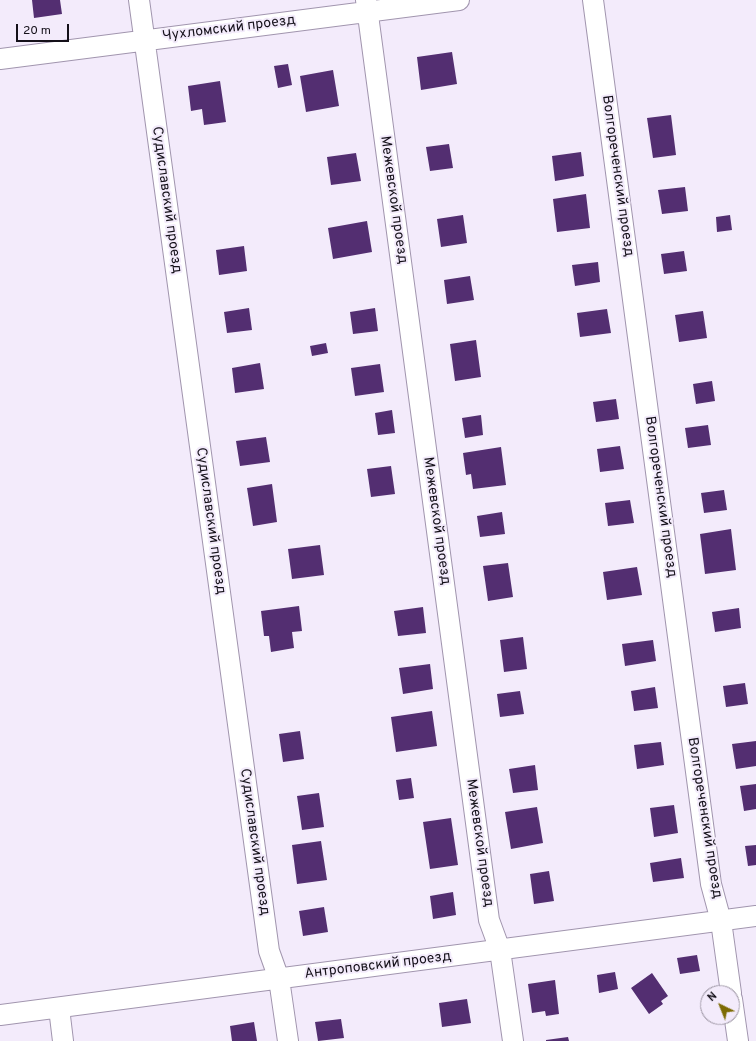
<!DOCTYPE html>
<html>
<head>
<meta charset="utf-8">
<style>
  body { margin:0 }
  #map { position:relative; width:756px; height:1041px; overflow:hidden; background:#f3ebfb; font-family:Overpass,sans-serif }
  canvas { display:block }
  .north { position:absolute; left:700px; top:985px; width:40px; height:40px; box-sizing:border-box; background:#f3ebfb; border:1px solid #9a93a1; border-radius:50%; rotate:317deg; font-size:11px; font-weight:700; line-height:16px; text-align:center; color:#141019 }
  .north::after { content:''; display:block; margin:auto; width:14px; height:18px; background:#7d6b03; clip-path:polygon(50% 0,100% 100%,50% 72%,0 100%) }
  .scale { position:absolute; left:16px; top:24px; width:53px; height:18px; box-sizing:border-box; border:2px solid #141019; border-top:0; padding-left:5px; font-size:12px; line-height:14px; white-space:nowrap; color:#141019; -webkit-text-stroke:3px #f3ebfb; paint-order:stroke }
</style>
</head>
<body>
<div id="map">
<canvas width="756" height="1041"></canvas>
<div class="north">N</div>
<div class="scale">20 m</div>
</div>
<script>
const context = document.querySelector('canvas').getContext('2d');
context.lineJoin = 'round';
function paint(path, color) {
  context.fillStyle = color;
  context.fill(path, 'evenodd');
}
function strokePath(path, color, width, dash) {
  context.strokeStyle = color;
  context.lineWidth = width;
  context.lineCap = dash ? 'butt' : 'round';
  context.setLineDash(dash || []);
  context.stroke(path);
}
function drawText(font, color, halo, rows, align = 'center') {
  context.font = font + ' Overpass,sans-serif';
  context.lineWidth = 4;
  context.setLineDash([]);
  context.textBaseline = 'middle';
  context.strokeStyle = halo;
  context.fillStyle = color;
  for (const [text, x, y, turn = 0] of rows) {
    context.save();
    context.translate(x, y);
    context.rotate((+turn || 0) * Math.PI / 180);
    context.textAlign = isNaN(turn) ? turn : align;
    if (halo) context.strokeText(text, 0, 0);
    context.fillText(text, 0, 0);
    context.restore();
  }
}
paint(new Path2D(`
  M32,0H60L62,14L34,18Z
  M452,52L457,84L421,90L417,57Z
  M288,64L292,85L278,88L274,66Z
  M333,70L339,106L306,112L300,76Z
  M220,81L226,122L204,125L202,109L191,111L188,86Z
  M671,115L676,155L653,158L647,118Z
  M449,144L453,168L430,171L426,147Z
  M581,152L584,176L555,181L552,156Z
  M356,153L361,181L331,185L327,157Z
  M685,187L688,211L662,214L658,190Z
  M586,194L590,228L557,232L553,199Z
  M463,215L467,243L441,247L437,219Z
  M730,215L732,230L717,232L716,217Z
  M367,221L372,252L333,259L328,228Z
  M244,246L247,271L219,275L216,250Z
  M684,251L687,271L664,274L661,254Z
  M598,262L600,282L575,286L572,265Z
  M470,276L474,300L447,304L444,280Z
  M249,308L252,330L227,333L224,312Z
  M375,308L378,331L353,334L350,312Z
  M607,309L611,333L580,337L577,313Z
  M703,311L707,338L679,342L675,315Z
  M476,340L481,377L455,381L450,344Z
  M326,343L328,353L312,356L310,346Z
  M260,363L264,389L235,393L232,368Z
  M380,364L384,392L355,396L351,368Z
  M712,381L715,401L696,404L693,384Z
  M616,399L619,419L596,422L593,402Z
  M392,410L395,433L378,435L375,413Z
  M481,415L483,435L465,438L462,418Z
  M708,425L711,445L688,448L685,428Z
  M266,437L270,462L240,466L236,441Z
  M620,446L624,469L600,472L597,449Z
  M501,447L506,485L473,489L471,474L466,475L463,453Z
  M391,466L395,494L371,497L367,469Z
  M272,484L277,522L253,526L247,488Z
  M724,490L727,510L704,513L701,493Z
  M630,500L634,523L608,526L605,503Z
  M502,512L505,534L480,537L477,516Z
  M731,529L736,570L705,574L700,534Z
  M320,545L324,575L292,579L288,549Z
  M508,563L513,597L488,601L483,566Z
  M637,567L642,595L607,600L603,572Z
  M299,606L302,631L292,632L294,648L271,652L269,636H264L261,611Z
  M423,607L426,633L398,636L394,611Z
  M739,608L741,628L715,632L712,612Z
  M523,637L527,669L504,672L500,640Z
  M653,640L656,661L625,666L622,644Z
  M430,664L433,689L403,694L399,668Z
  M745,683L748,704L726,707L723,686Z
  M655,687L658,708L634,711L631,691Z
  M520,691L524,714L500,717L497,694Z
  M432,711L437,746L396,752L391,717Z
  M300,731L304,759L283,762L279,734Z
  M756,741V766L736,769L732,744Z
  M661,742L664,765L637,769L634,745Z
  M535,765L538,790L513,793L509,769Z
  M411,778L414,798L399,800L396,780Z
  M756,784V809L744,811L740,786Z
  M319,793L324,827L302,830L297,796Z
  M674,805L678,833L654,837L650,808Z
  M537,807L543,843L511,849L505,812Z
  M451,818L458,865L430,869L423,822Z
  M321,841L327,880L297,884L292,845Z
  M756,845V865L748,866L745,846Z
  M681,858L684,878L653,882L650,863Z
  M549,871L554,901L534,904L530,874Z
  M453,892L456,915L433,919L430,896Z
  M324,907L328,932L303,936L299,911Z
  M697,955L700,971L680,974L677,958Z
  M615,972L618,989L599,993L597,975Z
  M652,973L668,996L661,1001L663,1004L649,1014L631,988Z
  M555,980L559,1014L546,1016L545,1011L532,1013L528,984Z
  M467,999L471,1023L442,1027L439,1003Z
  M341,1019L344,1038L318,1041L315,1022Z
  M254,1022L257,1041H232L230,1026Z
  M568,1037L569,1041H546V1040Z`), '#532e71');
const street = new Path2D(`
  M139,0L269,951L279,979L288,1041
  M366,0L489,920L500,950L513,1041
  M593,0L711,884L721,921L731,993
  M0,59L459,0
  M732,999L738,1041
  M59,1008L63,1041
  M0,1015L756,916`);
strokePath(street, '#a195ae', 22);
strokePath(street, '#fff', 20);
drawText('14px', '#141019', '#f3ebfb', [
  ["Чухломский проезд",229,29,-7],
  ["Волгореченский проезд",617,176,82],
  ["Судиславский проезд",166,200,82],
  ["Межевской проезд",393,200,82],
  ["Волгореченский проезд",660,497,82],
  ["Судиславский проезд",210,521,82],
  ["Межевской проезд",436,521,82],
  ["Волгореченский проезд",704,818,81],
  ["Судиславский проезд",254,842,82],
  ["Межевской проезд",479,843,82],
  ["Антроповский проезд",378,966,-7]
]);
</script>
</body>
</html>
